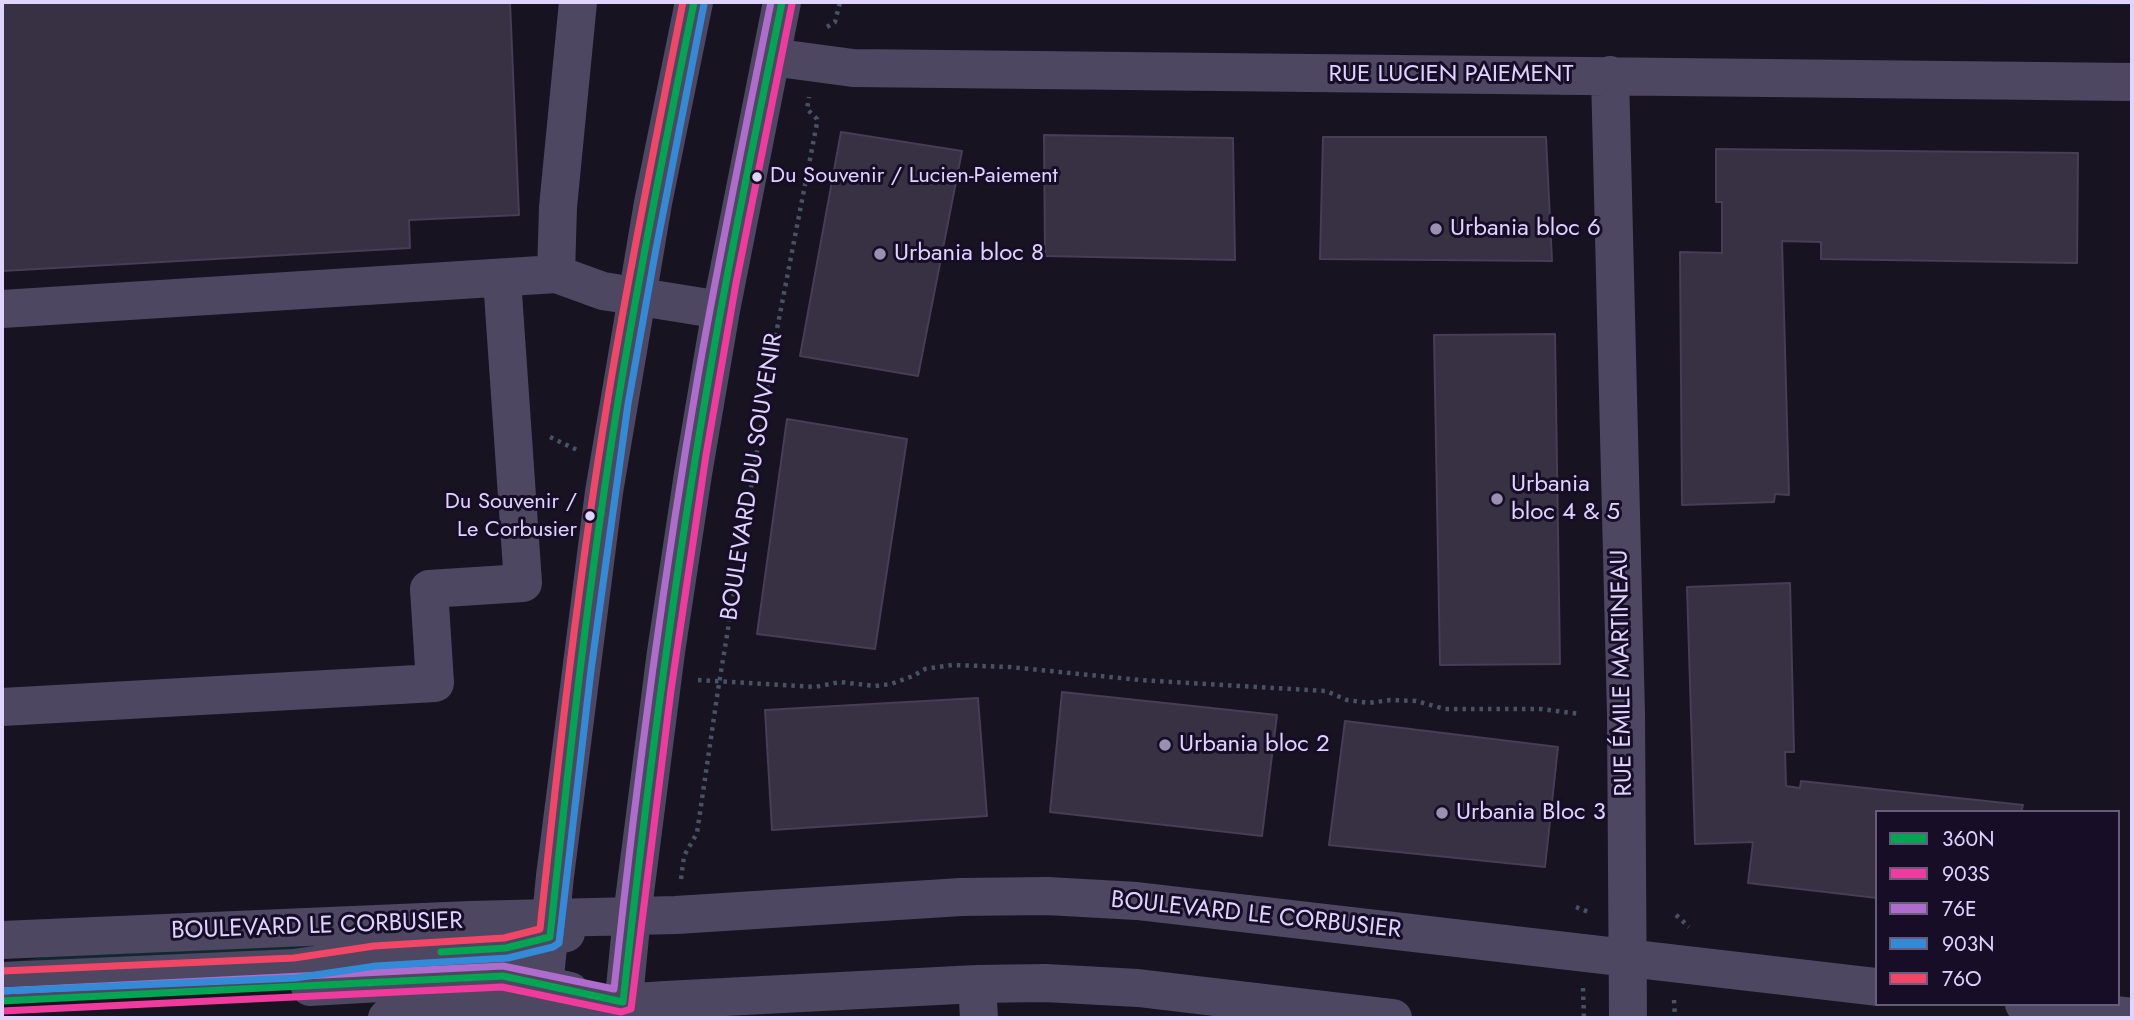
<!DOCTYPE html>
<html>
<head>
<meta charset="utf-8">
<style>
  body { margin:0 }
  #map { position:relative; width:2134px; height:1020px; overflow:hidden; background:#181321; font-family:Jost,sans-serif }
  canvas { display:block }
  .frame { position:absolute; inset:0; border:4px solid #e1d3ff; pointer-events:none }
  .legend { position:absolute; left:1875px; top:810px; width:245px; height:196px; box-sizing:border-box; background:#170d27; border:2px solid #685c7d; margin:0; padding:9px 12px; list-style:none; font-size:21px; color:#e1d3ff }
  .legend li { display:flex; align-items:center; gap:14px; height:35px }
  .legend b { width:35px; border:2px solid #685c7d }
</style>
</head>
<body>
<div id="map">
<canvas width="2134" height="1020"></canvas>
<div class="frame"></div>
<ul class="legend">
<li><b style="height:9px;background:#00a651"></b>360N</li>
<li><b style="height:9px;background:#f13a9d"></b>903S</li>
<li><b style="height:9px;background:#b06ccc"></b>76E</li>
<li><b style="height:9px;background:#338bd7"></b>903N</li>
<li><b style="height:9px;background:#f34667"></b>76O</li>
</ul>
</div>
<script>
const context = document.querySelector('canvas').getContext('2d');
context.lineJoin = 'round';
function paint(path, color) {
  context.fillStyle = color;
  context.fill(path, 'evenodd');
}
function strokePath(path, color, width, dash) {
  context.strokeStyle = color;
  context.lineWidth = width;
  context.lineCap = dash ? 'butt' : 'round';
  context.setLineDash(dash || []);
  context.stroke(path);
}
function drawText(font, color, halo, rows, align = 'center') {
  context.font = font + ' Jost,sans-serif';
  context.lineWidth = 6;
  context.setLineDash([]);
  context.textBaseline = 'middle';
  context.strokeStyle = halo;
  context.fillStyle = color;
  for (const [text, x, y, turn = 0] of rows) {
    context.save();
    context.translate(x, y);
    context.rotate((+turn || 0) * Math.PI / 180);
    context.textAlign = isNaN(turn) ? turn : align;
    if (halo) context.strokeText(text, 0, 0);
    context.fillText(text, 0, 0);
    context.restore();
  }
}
paint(new Path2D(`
  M1505,2H2132V5Z
  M349,943L351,949L2,963L46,957Z`), '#102930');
const building = new Path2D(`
  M2,2H510L519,215L409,220L410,248L2,271Z
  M841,132L962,151L918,376L800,356Z
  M1044,135L1233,138L1235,260L1045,256Z
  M1323,137H1546L1552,261L1320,259Z
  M1716,149L2078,153L2077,263L1821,259V242L1782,241L1789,495L1775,494L1774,502L1682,505L1680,252L1722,253V202H1716Z
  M1555,334L1560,664L1440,665L1434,335Z
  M787,419L907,439L875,649L757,634Z
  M1790,583L1794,752H1785L1786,786L1800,788L1801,781L2023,805L2021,812H1877V898L1748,883L1753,842L1695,844L1687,587Z
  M1062,692L1277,715L1262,836L1050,812Z
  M978,698L987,816L772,830L765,710Z
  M1345,721L1558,747L1545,867L1329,845Z`);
paint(building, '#383143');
strokePath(building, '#463d56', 2);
strokePath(new Path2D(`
  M827,27L835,22L840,2
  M550,437L577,450
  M698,680L815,687L840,682L875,686L891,684L913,676L925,669L952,665L1010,667L1140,680L1326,691L1347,700L1369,703L1390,700L1416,701L1445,709H1541L1580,714
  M681,879L684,856L697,833L718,690L777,329L817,123V119L807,109L809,97
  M1576,907L1591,913
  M1676,915L1689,927
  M1583,988L1584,1018
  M1674,1000L1675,1018`), '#485265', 4.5, [3.5, 5]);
strokePath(new Path2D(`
  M771,57L853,68L2132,82
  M1610,75L1626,714L1628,1018
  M556,274L558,207L578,2
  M2,309L556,274L603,291L721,310
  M2,707L435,683L429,589L523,583L502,279
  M2,940L470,920L676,915L961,897L1047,896L1137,901L1877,987
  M2,981L295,968L375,956L506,948L566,933
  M977,984L979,1018
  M310,987L503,976L570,991
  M2024,1004L2132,1017
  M387,1018L666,1000L977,984L1045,983L1138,988L1393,1018
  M541,1018L555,876L604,492L653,203L694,2
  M622,1018L632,916L666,652L693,474L721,310L782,2`), '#4e4762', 38);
strokePath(new Path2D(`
  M441,952L506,948L550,937C569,758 589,579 618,402C640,268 667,135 694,2
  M2,1001L503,976L623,1002C646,793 673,584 709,377C730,251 757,127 782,2`), '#00a651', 7);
strokePath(new Path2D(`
  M2,1011L502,987L621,1012L631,1009L671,690L706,455L736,283L792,4`), '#f13a9d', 7);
strokePath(new Path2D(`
  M2,991L503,966L614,989C636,784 663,579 698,376C720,251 746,126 771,2`), '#b06ccc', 7);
strokePath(new Path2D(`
  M2,991L295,978L376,966L508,958L553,947L559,943L591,670L628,404L655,254L704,4`), '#338bd7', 7);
strokePath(new Path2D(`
  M2,971L294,958L374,946L504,938L540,929C559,751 579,574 608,398C630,265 657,133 683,2`), '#f34667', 7);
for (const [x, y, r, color] of [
  [757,177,6,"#e1d3ff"],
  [1436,229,7,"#9b90b1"],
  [880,254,7,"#9b90b1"],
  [1497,499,7,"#9b90b1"],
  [590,516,6,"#e1d3ff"],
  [1165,745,7,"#9b90b1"],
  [1442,813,7,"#9b90b1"]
]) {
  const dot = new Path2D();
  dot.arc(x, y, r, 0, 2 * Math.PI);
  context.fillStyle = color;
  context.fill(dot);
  strokePath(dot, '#170d27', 2.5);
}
drawText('22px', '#e1d3ff', '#170d27', [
  ["Du Souvenir / Lucien-Paiement",770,177],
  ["Du Souvenir /",577,503,"right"],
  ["Le Corbusier",577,531,"right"]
], 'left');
drawText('24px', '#e1d3ff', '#170d27', [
  ["RUE LUCIEN PAIEMENT",1451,75],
  ["BOULEVARD DU SOUVENIR",753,477,-81],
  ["RUE ÉMILE MARTINEAU",1623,673,-91],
  ["BOULEVARD LE CORBUSIER",1256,916,6],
  ["BOULEVARD LE CORBUSIER",317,927,-2]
]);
drawText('24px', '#e1d3ff', '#170d27', [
  ["Urbania bloc 6",1450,229],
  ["Urbania bloc 8",894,254],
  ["Urbania",1511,485],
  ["bloc 4 & 5",1511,513],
  ["Urbania bloc 2",1179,745],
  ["Urbania Bloc 3",1456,813]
], 'left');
</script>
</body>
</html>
